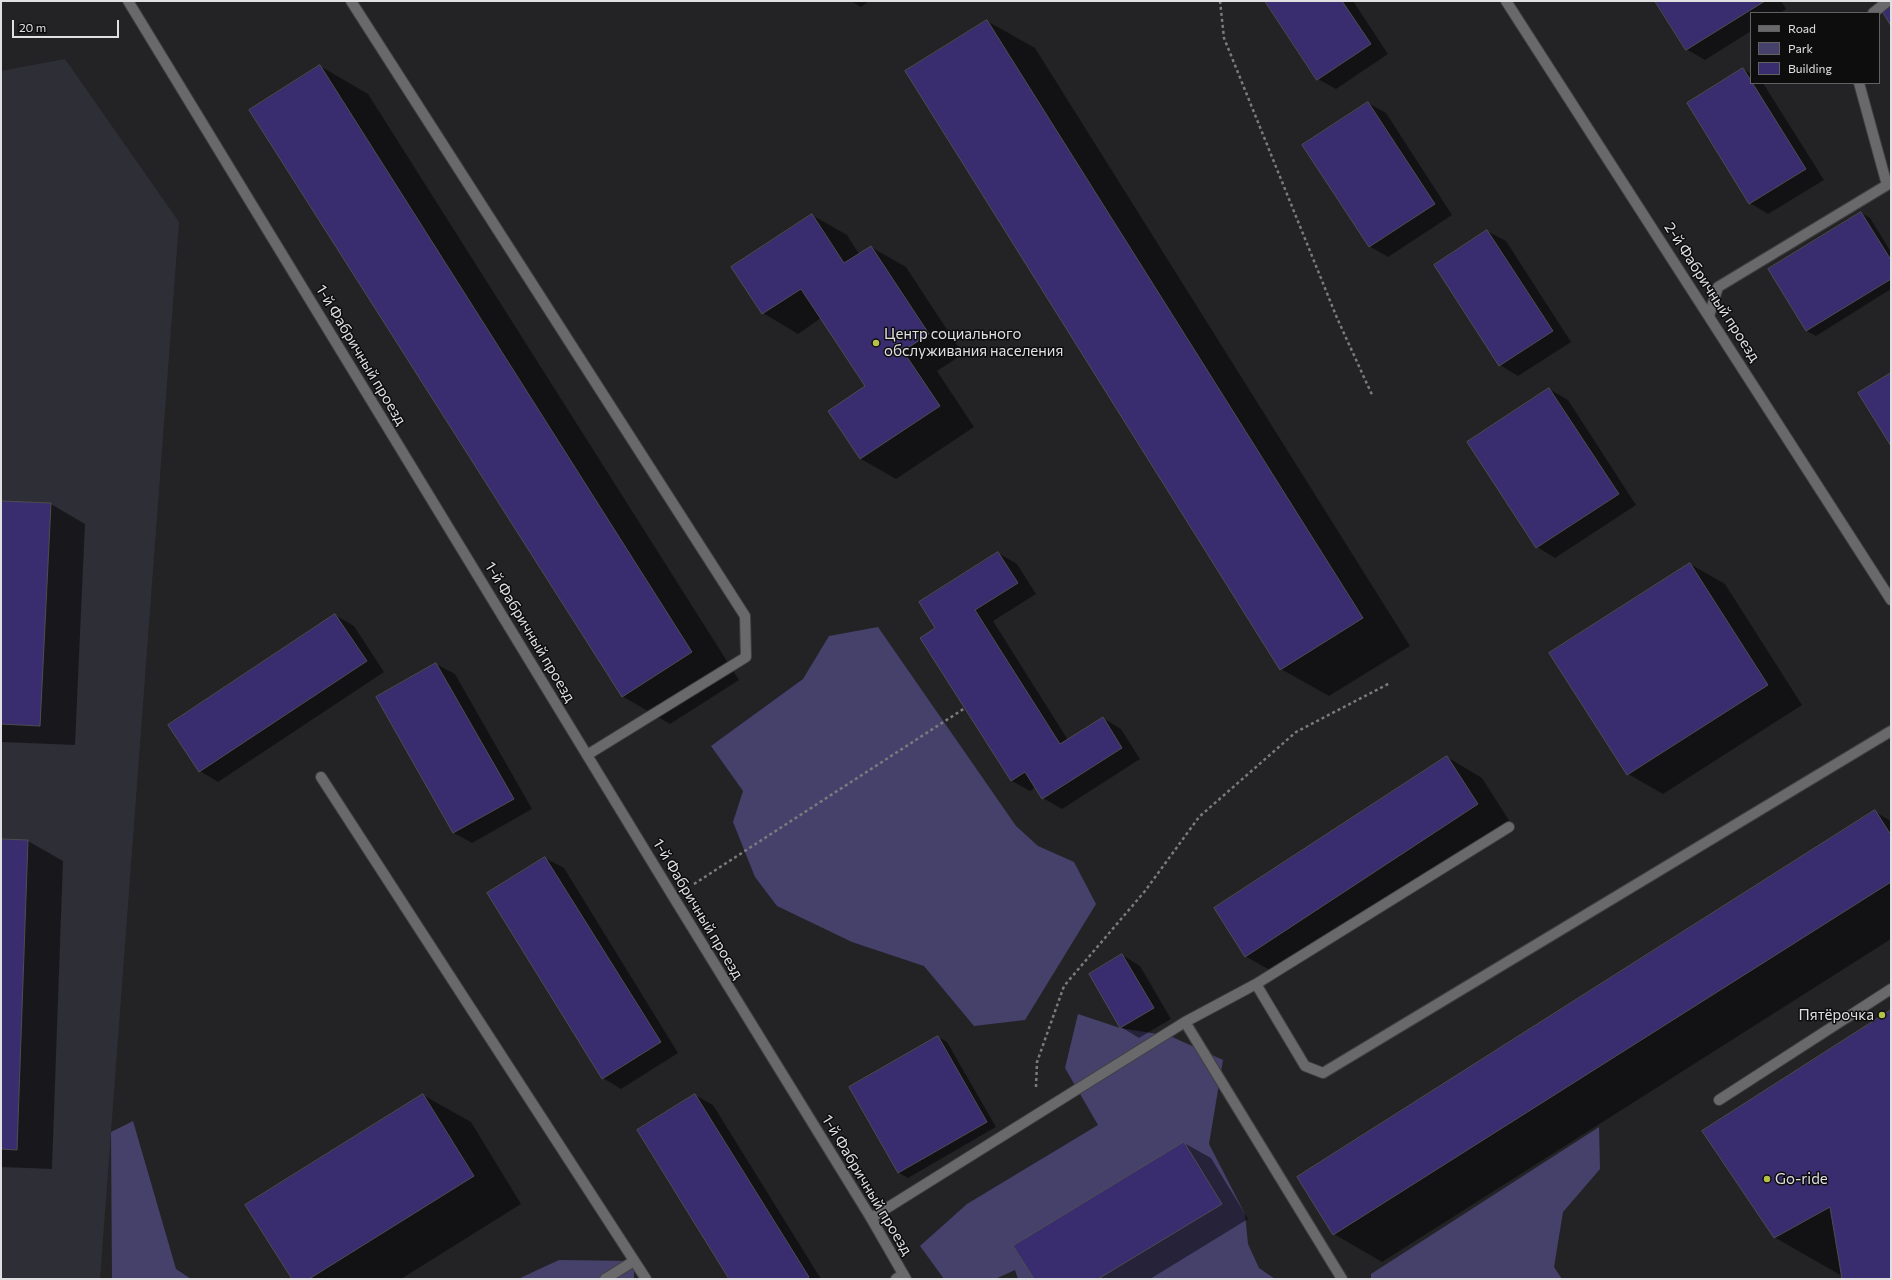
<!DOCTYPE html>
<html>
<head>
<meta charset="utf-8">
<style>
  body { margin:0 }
  #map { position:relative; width:1892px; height:1280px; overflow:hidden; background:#232326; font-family:Commissioner,sans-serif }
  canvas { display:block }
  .frame { position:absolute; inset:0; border:2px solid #e0dfe1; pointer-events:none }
  .legend { position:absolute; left:1750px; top:12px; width:130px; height:72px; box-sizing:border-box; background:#0d0d0e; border:1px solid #616162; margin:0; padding:5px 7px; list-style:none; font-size:12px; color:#e0dfe1 }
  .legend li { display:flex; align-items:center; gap:8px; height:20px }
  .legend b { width:20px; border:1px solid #616162 }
  .scale { position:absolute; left:12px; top:20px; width:107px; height:18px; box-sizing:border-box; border:2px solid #e0dfe1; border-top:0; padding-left:5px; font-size:12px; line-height:14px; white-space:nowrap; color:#e0dfe1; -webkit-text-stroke:3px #0d0d0e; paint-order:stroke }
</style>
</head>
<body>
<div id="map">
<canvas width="1892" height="1280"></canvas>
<div class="frame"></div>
<ul class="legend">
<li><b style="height:5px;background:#69696c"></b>Road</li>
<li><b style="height:11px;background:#46416b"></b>Park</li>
<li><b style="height:11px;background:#3a2d6f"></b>Building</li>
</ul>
<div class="scale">20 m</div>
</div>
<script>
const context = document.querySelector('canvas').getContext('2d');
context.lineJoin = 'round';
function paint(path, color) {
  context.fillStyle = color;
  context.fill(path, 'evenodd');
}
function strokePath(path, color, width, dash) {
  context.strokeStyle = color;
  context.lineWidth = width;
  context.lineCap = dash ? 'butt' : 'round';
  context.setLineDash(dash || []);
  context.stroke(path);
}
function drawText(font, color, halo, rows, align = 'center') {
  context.font = font + ' Commissioner,sans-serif';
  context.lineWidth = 3;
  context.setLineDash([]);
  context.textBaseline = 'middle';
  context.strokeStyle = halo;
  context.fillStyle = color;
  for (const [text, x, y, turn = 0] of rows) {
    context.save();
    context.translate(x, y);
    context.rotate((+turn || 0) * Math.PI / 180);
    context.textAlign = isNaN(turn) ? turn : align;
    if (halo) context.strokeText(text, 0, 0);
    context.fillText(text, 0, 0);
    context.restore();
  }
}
paint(new Path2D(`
  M65,59L179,222L100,1279H1V71Z`), '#2e2e36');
paint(new Path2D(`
  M878,627L1016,826L1038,846L1074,862L1096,904L1025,1020L974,1026L924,966L852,942L777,906L755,877L733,822L743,791L711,746L803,679L829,636Z
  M1078,1014L1120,1028L1170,1036L1223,1060L1209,1144L1245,1214L1248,1244L1259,1268L1275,1279H1018L1015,1270L995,1279H944L920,1246L967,1204L1098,1125L1065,1068Z
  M133,1121L176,1269L191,1279H112L111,1132Z
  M1599,1127L1600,1169L1563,1212L1554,1267L1562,1279H1371V1274Z
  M559,1260L634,1261V1279H518Z`), '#46416b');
paint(new Path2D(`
  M851,1H869L861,7Z
  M1266,1H1353L1388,54L1336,89L1318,79Z
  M1656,1H1781L1786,9L1780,13H1751V31L1705,60L1686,49Z
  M987,21L1035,48L1410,646L1329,696L1281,669Z
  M320,66L368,94L739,680L670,724L622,696Z
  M1743,69L1751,74V83H1763L1824,180L1768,214L1750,203Z
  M1368,103L1386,113L1452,215L1388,257L1369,246Z
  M1861,213L1870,218L1891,252V289L1816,336L1807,331Z
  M812,215L847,235L859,254L871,247L906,267L963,354L937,371L974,427L896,479L861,459L829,411L866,386L821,318L798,334L763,313Z
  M1487,231L1506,241L1571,342L1518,376L1500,365Z
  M1549,389L1568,400L1636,505L1555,558L1537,547Z
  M1,502L51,504L85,524L75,745L1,742Z
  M998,553L1017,564L1036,594L993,621L1068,740L1103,718L1121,729L1140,759L1062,809L1043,798L1036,787L1030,791L1012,781L921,638L936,628Z
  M1690,564L1725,584L1802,705L1663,794L1628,774Z
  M335,615L354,626L384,672L218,782L200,771Z
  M436,664L455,674L532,809L472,843L454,833L377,698Z
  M1447,757L1482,778L1512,825L1280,976L1245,956Z
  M1875,812L1891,821V939L1382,1262L1334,1234Z
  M1,840L28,841L63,861L52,1169L1,1167Z
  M545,858L564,868L678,1053L621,1089L603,1078Z
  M1122,955L1140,966L1171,1019L1139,1038L1121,1027Z
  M1891,1011V1279H1843L1842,1276L1774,1237Z
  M938,1037L947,1042L996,1127L908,1178L899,1173L851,1088Z
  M423,1095L471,1122L521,1204L401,1279H293Z
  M695,1095L713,1105L821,1279H730Z
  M1184,1143L1211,1158L1248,1219L1150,1279H1035Z`), '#0007');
const building = new Path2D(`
  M1265,1H1342L1371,44L1317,80Z
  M1655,1H1765L1686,50Z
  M1891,6V26L1882,11Z
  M987,20L1363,618L1280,670L905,71Z
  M320,65L692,652L622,697L249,110Z
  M1743,68L1806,169L1749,204L1687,103Z
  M1368,102L1435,204L1369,247L1302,145Z
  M1861,212L1891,260V279L1806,331L1768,269Z
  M812,214L844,263L871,246L929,334L903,351L940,406L860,459L828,411L865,386L801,289L762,314L731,267Z
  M1487,230L1553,331L1499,366L1434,265Z
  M1891,373V446L1858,393Z
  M1549,388L1619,494L1536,548L1467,442Z
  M1,501L51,503L40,726L1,724Z
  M998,552L1018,583L975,610L1060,744L1103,717L1122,748L1042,799L1025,772L1011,781L920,638L935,628L919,602Z
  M1690,563L1768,685L1627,775L1549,653Z
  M335,614L367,661L199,772L168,725Z
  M436,663L514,799L453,833L376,697Z
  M1447,756L1478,804L1245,957L1214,908Z
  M1875,810L1891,835V882L1333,1235L1297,1177Z
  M1,839L28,840L17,1150L1,1149Z
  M545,857L661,1042L602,1079L487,893Z
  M1122,954L1154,1008L1120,1028L1089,974Z
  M1891,1010V1279H1842L1830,1207L1774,1238L1702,1131Z
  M938,1036L987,1122L898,1173L849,1087Z
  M423,1094L474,1176L309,1279H292L245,1205Z
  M695,1094L809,1277L806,1279H729L637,1130Z
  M1184,1142L1222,1204L1098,1279H1034L1013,1246Z`);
paint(building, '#3a2d6f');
strokePath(building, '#4d4d50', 1);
const lane = new Path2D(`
  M351,1L745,616L746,657L587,755
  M1873,13L1888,1
  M1709,316L1718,287L1887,185L1859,83
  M321,777L646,1279
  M1256,984L1305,1066L1323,1073L1891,731
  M1185,1022L1342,1279
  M1719,1100L1891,989
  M871,1218L1185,1022L1256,984L1509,827
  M605,1279L634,1261
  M896,1279L903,1274`);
const street = new Path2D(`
  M128,1L674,898L871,1218L906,1279
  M1506,1L1891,600`);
strokePath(lane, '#403f41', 12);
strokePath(street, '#403f41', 12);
strokePath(new Path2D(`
  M1220,1L1224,38L1337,318L1373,397
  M694,884L965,708
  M1036,1087L1037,1062L1064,986L1145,891L1199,817L1296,732L1390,683`), '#7b7b7d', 2.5, [3, 3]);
strokePath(lane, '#69696c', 10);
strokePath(street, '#69696c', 10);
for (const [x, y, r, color] of [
  [876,343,4,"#b6c148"],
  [1882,1015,4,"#b6c148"],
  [1767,1179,4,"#b6c148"]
]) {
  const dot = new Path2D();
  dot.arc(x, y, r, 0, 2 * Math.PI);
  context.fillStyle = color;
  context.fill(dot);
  strokePath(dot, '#0d0d0e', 1.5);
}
drawText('15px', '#e0dfe1', '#0d0d0e', [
  ["2-й Фабричный проезд",1712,292,57],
  ["1-й Фабричный проезд",361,355,59],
  ["1-й Фабричный проезд",530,632,59],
  ["1-й Фабричный проезд",698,909,59],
  ["1-й Фабричный проезд",867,1185,59]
]);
drawText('15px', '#e0dfe1', '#0d0d0e', [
  ["Центр социального",884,334],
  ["обслуживания населения",884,351],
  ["Пятёрочка",1874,1015,"right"],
  ["Go-ride",1775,1179]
], 'left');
</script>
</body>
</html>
